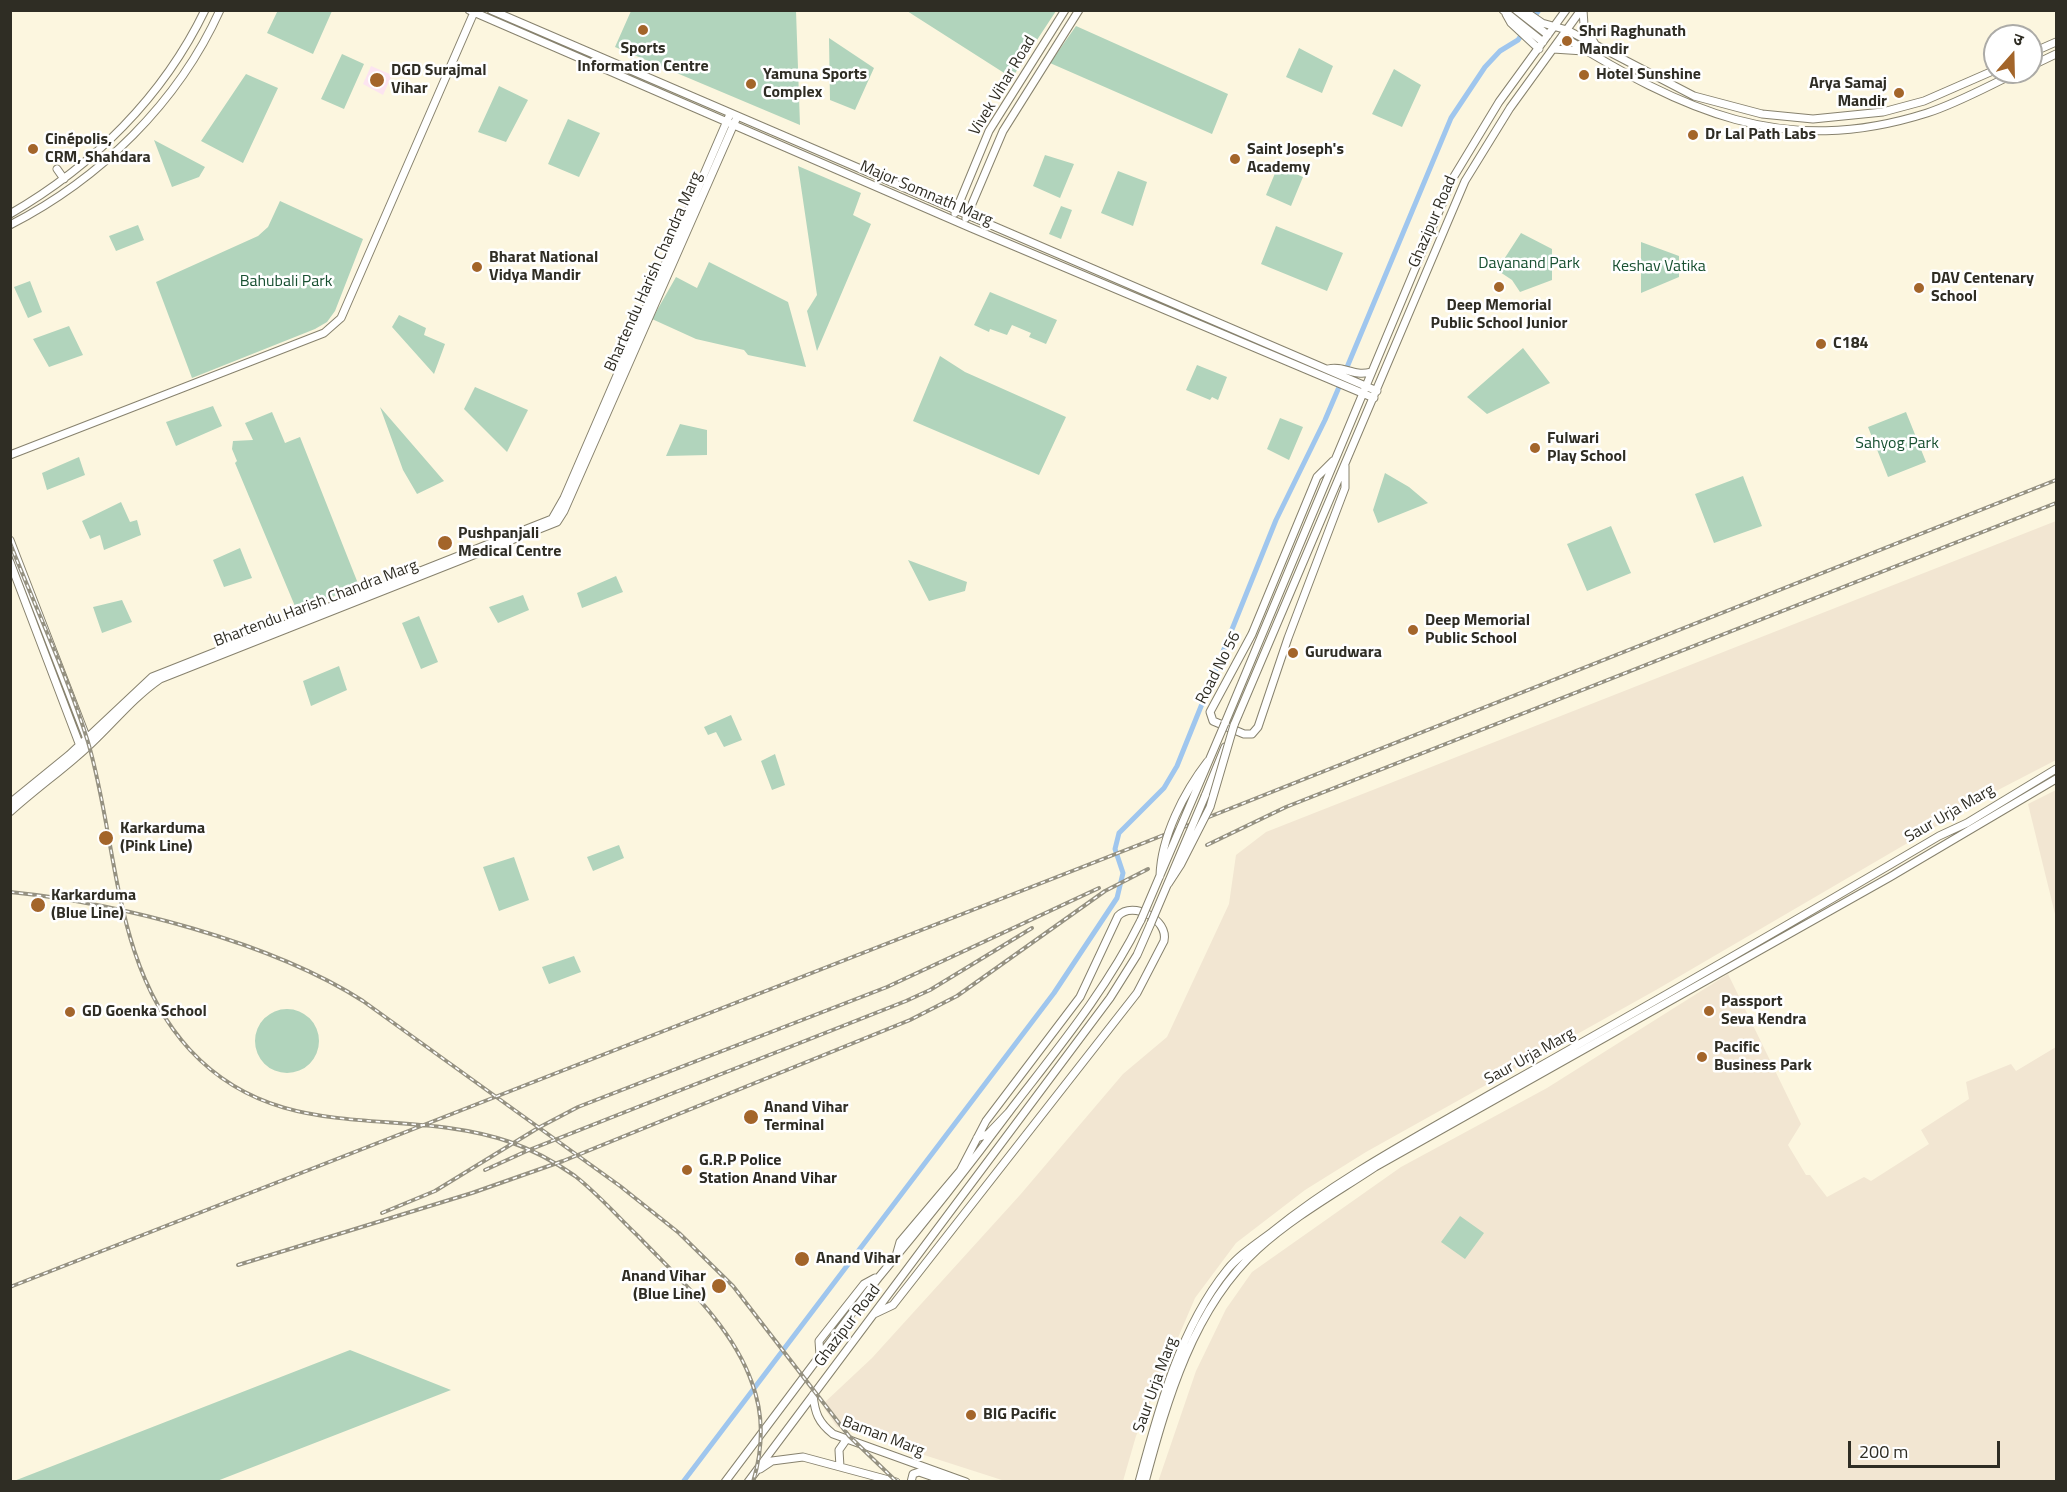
<!DOCTYPE html>
<html>
<head>
<meta charset="utf-8">
<style>
  body { margin:0 }
  #map { position:relative; width:2067px; height:1492px; overflow:hidden; background:#fcf6df; font-family:"Titillium Web","Noto Sans Devanagari",sans-serif }
  canvas { display:block }
  .frame { position:absolute; inset:0; border:12px solid #2f2d24; pointer-events:none }
  .north { position:absolute; left:1983px; top:24px; width:60px; height:60px; box-sizing:border-box; background:#fff; border:2px solid #acaba7; border-radius:50%; rotate:20deg; font-size:16px; font-weight:700; line-height:24px; text-align:center; color:#2f2d24 }
  .north::after { content:''; display:block; margin:auto; width:21px; height:27px; background:#a3652a; clip-path:polygon(50% 0,100% 100%,50% 72%,0 100%) }
  .scale { position:absolute; left:1848px; top:1441px; width:152px; height:27px; box-sizing:border-box; border:3px solid #2f2d24; border-top:0; padding-left:8px; font-size:18px; line-height:21px; white-space:nowrap; color:#2f2d24; -webkit-text-stroke:4px #fff; paint-order:stroke }
</style>
</head>
<body>
<div id="map">
<canvas width="2067" height="1492"></canvas>
<div class="frame"></div>
<div class="north">उ</div>
<div class="scale">200 m</div>
</div>
<script>
const context = document.querySelector('canvas').getContext('2d');
context.lineJoin = 'round';
function paint(path, color) {
  context.fillStyle = color;
  context.fill(path, 'evenodd');
}
function strokePath(path, color, width, dash) {
  context.strokeStyle = color;
  context.lineWidth = width;
  context.lineCap = dash ? 'butt' : 'round';
  context.setLineDash(dash || []);
  context.stroke(path);
}
function drawText(font, color, halo, rows, align = 'center') {
  context.font = font + ' "Titillium Web",sans-serif';
  context.lineWidth = 5;
  context.setLineDash([]);
  context.textBaseline = 'middle';
  context.strokeStyle = halo;
  context.fillStyle = color;
  for (const [text, x, y, turn = 0] of rows) {
    context.save();
    context.translate(x, y);
    context.rotate((+turn || 0) * Math.PI / 180);
    context.textAlign = isNaN(turn) ? turn : align;
    if (halo) context.strokeText(text, 0, 0);
    context.fillText(text, 0, 0);
    context.restore();
  }
}
paint(new Path2D(`
  M2056,521V760L2000,789L1656,990L1366,1152L1305,1190L1236,1243L1195,1298L1136,1436L1123,1481H1005L837,1427L824,1408V1403L872,1358L1020,1195L1123,1074L1167,1037L1229,904L1236,855L1266,832Z
  M2056,790V918L2028,804Z
  M1728,974L1801,1124L1788,1145L1806,1175H1810L1827,1197L1864,1177L1871,1181L1929,1144L1921,1130L1969,1099L1966,1082L2011,1064L2016,1071L2056,1047V1481L1158,1482L1196,1371L1226,1309L1252,1272L1401,1167L1547,1088Z`), '#f2e6d2');
paint(new Path2D(`
  M371,66L392,75L383,95L363,84Z`), '#fce4f0');
paint(new Path2D(`
  M278,10L332,11L313,54L267,33Z
  M631,11H796L800,125L615,47Z
  M907,11H1056L1012,78Z
  M1076,26L1228,94L1212,134L1050,63Z
  M829,38L874,68L855,110L830,100Z
  M1299,48L1333,66L1322,93L1286,77Z
  M342,54L364,64L344,109L321,99Z
  M1394,69L1421,85L1402,127L1372,114Z
  M246,74L278,88L243,163L201,141Z
  M499,86L528,100L506,142L478,132Z
  M568,119L600,133L579,177L548,164Z
  M154,140L205,167L199,177L172,187Z
  M1045,155L1074,164L1060,198L1033,186Z
  M798,166L861,193L853,215L871,224L817,351L807,311L817,295Z
  M1278,166L1303,177L1291,206L1266,195Z
  M1118,171L1147,182L1133,226L1101,213Z
  M280,201L363,239L335,311L327,322L315,329L192,378L156,282L258,236L268,227Z
  M1061,206L1072,210L1061,239L1049,234Z
  M138,225L144,240L116,251L109,236Z
  M1276,226L1343,253L1327,291L1261,264Z
  M1521,233L1552,249V280L1520,292L1512,280L1497,270Z
  M1641,242L1679,256V277L1641,293Z
  M709,262L788,302L806,367L748,355L744,350L696,339L652,319L676,277L697,288Z
  M30,281L42,312L28,318L14,287Z
  M990,292L1057,320L1046,344L1029,337L1031,333L1012,325L1007,335L990,329L989,332L974,325Z
  M399,315L426,328L424,335L445,344L434,374L392,327Z
  M69,326L83,355L49,367L33,339Z
  M1523,348L1550,383L1487,414L1467,397Z
  M940,356L965,372L1066,417L1039,475L913,421Z
  M1197,365L1227,377L1218,400L1212,397L1210,400L1186,390Z
  M475,387L528,410L507,452L464,409Z
  M213,406L222,426L176,446L166,422Z
  M380,407L444,481L417,494L403,470Z
  M272,412L285,443L300,437L359,586L297,611L235,463L237,461L232,449L233,441L253,440L245,423Z
  M1906,412L1926,462L1888,477L1868,427Z
  M1280,418L1303,427L1289,460L1267,449Z
  M680,424L707,430V455L666,456Z
  M79,457L85,475L47,490L42,473Z
  M1385,473L1409,487L1428,503L1378,523L1373,510Z
  M1743,476L1762,526L1714,543L1695,494Z
  M121,502L130,522L137,520L141,535L104,550L100,535L90,539L82,521Z
  M1611,526L1631,573L1587,591L1567,544Z
  M240,548L252,578L224,587L213,560Z
  M908,560L967,582L965,591L929,601Z
  M616,576L623,592L582,608L577,593Z
  M523,595L529,610L498,623L489,607Z
  M122,600L132,622L102,633L93,607Z
  M419,616L438,662L421,669L402,623Z
  M339,666L347,690L311,706L303,681Z
  M731,715L742,740L724,747L716,732L708,735L704,727Z
  M775,754L785,785L772,790L761,761Z
  M619,845L624,858L593,871L587,857Z
  M514,857L529,900L499,911L483,867Z
  M574,956L581,972L549,984L542,967Z
  M255 1041a32 32 0 1 1 64 0a32 32 0 1 1-64 0Z
  M1460,1216L1484,1233L1465,1259L1441,1242Z
  M350,1350L451,1390L217,1481H14Z`), '#b1d4bc');
strokePath(new Path2D(`
  M1345,372L1451,118L1485,67L1500,51L1518,40L1539,10
  M683,1482L1054,993L1117,898L1123,873L1115,849L1119,833L1164,788L1177,766L1276,520L1325,420L1342,380`), '#9fc6ee', 5);
const secondary = new Path2D(`
  M469,10L969,227L1374,398
  M491,10L1377,391
  M1503,10L1543,42
  M1516,10L1548,35
  M1523,10L1542,23L1567,30L1694,96L1762,114L1813,119L1883,112L1924,101L1995,70
  M1583,10L1584,25L1595,44
  M1506,14L1511,23L1539,49
  M1562,36C1683,110 1782,159 1927,113C1958,103 1988,86 2018,72
  M1553,49L1584,51
  M2031,53L2056,42
  M2031,66L2056,54
  M57,169L64,179
  M955,213L989,131L1065,10
  M10,214C93,166 163,97 205,10
  M966,218L1003,131L1079,10
  M10,225C100,179 178,103 220,10
  M1328,369C1344,365 1353,377 1371,372
  M10,455L324,333L341,318L475,10
  M1333,461L1317,477L1252,634L1210,712L1213,721L1244,734H1252L1258,727L1288,638L1345,488V466
  M10,540L87,739
  M10,562L80,746
  M1225,723L1453,178L1499,102L1566,10
  M1234,725L1465,181L1510,108L1581,10
  M1205,796L1225,747
  M10,803L69,755L152,677L552,519L564,498L730,114
  M10,812C31,793 54,776 75,758C105,734 128,701 160,679L557,522L564,511L737,117
  M977,1138L988,1134L1009,1112
  M874,1314L893,1305L1137,993L1164,941C1169,920 1133,900 1118,916L1080,997L986,1121L960,1171L900,1242L896,1256
  M820,1355L819,1341L864,1284L875,1278
  M813,1395C815,1413 818,1422 833,1434L966,1482
  M840,1467L839,1450L846,1440
  M760,1469L772,1461L803,1457L896,1482
  M725,1482L879,1277C925,1222 969,1166 1012,1108C1059,1047 1107,989 1141,920
  M748,1482L1110,998L1137,955L1151,923
  M911,1482L913,1474L919,1472L948,1482
  M1139,1482C1158,1411 1180,1328 1227,1270C1239,1255 1256,1244 1272,1232C1339,1178 1415,1138 1489,1095C1640,1010 1790,924 1939,836L1967,823L2056,769
  M1145,1482C1167,1400 1193,1308 1258,1249C1293,1217 1336,1193 1375,1167L1890,877L2056,779`);
strokePath(secondary, '#87826e', 9);
strokePath(secondary, '#fff', 7);
const rail = new Path2D(`
  M10,543C36,609 67,674 88,742C118,844 113,967 190,1050C281,1148 399,1104 510,1142C533,1150 555,1162 575,1176C598,1194 617,1216 638,1236C679,1279 732,1325 752,1383C764,1415 763,1449 753,1482
  M1207,845L1286,807L2056,503
  M10,892C119,903 271,942 363,1001L620,1186L679,1233L733,1286L849,1436L897,1482
  M485,1170L529,1150L906,1001L930,990L1032,928
  M382,1213L435,1191L538,1128L578,1107L887,987L1099,888
  M238,1265L472,1193L563,1161L910,1020L957,996L1105,891L1148,869
  M10,1287L1136,846L2056,480`);
strokePath(rail, '#959181', 4);
strokePath(rail, '#fff', 1.5, [4.5]);
const secondaryBridge = new Path2D(`
  M1160,876C1161,837 1184,792 1208,761
  M1168,884L1181,864L1210,807L1234,725
  M1141,920L1225,723
  M1151,923L1205,796`);
strokePath(secondaryBridge, '#87826e', 9, []);
strokePath(secondaryBridge, '#fff', 7);
for (const [x, y, r, color] of [
  [643,30,6,"#a3652a"],
  [1567,41,6,"#a3652a"],
  [1584,75,6,"#a3652a"],
  [377,80,8,"#a3652a"],
  [751,84,6,"#a3652a"],
  [1899,93,6,"#a3652a"],
  [1693,135,6,"#a3652a"],
  [33,149,6,"#a3652a"],
  [1235,159,6,"#a3652a"],
  [477,267,6,"#a3652a"],
  [1499,287,6,"#a3652a"],
  [1919,288,6,"#a3652a"],
  [1821,344,6,"#a3652a"],
  [1535,448,6,"#a3652a"],
  [445,543,8,"#a3652a"],
  [1413,630,6,"#a3652a"],
  [1293,653,6,"#a3652a"],
  [106,838,8,"#a3652a"],
  [38,905,8,"#a3652a"],
  [1709,1011,6,"#a3652a"],
  [70,1012,6,"#a3652a"],
  [1702,1057,6,"#a3652a"],
  [751,1117,8,"#a3652a"],
  [687,1170,6,"#a3652a"],
  [802,1259,8,"#a3652a"],
  [719,1286,8,"#a3652a"],
  [971,1415,6,"#a3652a"]
]) {
  const dot = new Path2D();
  dot.arc(x, y, r, 0, 2 * Math.PI);
  context.fillStyle = color;
  context.fill(dot);
  strokePath(dot, '#fff', 2);
}
drawText('bold 16px', '#2f2d24', '#fff', [
  ["Shri Raghunath",1579,32],
  ["Mandir",1579,50],
  ["Sports",643,49,"center"],
  ["Information Centre",643,67,"center"],
  ["DGD Surajmal",391,71],
  ["Vihar",391,89],
  ["Yamuna Sports",763,75],
  ["Complex",763,93],
  ["Hotel Sunshine",1596,75],
  ["Arya Samaj",1887,84,"right"],
  ["Mandir",1887,102,"right"],
  ["Dr Lal Path Labs",1705,135],
  ["Cinépolis,",45,140],
  ["CRM, Shahdara",45,158],
  ["Saint Joseph's",1247,150],
  ["Academy",1247,168],
  ["Bharat National",489,258],
  ["Vidya Mandir",489,276],
  ["DAV Centenary",1931,279],
  ["School",1931,297],
  ["Deep Memorial",1499,306,"center"],
  ["Public School Junior",1499,324,"center"],
  ["C184",1833,344],
  ["Fulwari",1547,439],
  ["Play School",1547,457],
  ["Pushpanjali",458,534],
  ["Medical Centre",458,552],
  ["Deep Memorial",1425,621],
  ["Public School",1425,639],
  ["Gurudwara",1305,653],
  ["Karkarduma",120,829],
  ["(Pink Line)",120,847],
  ["Karkarduma",51,896],
  ["(Blue Line)",51,914],
  ["Passport",1721,1002],
  ["Seva Kendra",1721,1020],
  ["GD Goenka School",82,1012],
  ["Pacific",1714,1048],
  ["Business Park",1714,1066],
  ["Anand Vihar",764,1108],
  ["Terminal",764,1126],
  ["G.R.P Police",699,1161],
  ["Station Anand Vihar",699,1179],
  ["Anand Vihar",816,1259],
  ["Anand Vihar",706,1277,"right"],
  ["(Blue Line)",706,1295,"right"],
  ["BIG Pacific",983,1415]
], 'left');
drawText('16px', '#2f2d24', '#fff', [
  ["Vivek Vihar Road",1003,86,-59],
  ["Major Somnath Marg",926,194,23],
  ["Ghazipur Road",1433,222,-67],
  ["Bhartendu Harish Chandra Marg",654,272,-66],
  ["Bhartendu Harish Chandra Marg",316,604,-21],
  ["Road No 56",1219,668,-63],
  ["Saur Urja Marg",1950,814,-30],
  ["Saur Urja Marg",1530,1057,-29],
  ["Ghazipur Road",848,1326,-53],
  ["Saur Urja Marg",1156,1385,-70],
  ["Baman Marg",883,1437,21]
]);
drawText('16px', '#195132', '#fff', [
  ["Dayanand Park",1529,264],
  ["Keshav Vatika",1659,267],
  ["Bahubali Park",286,282],
  ["Sahyog Park",1897,444]
]);
</script>
</body>
</html>
